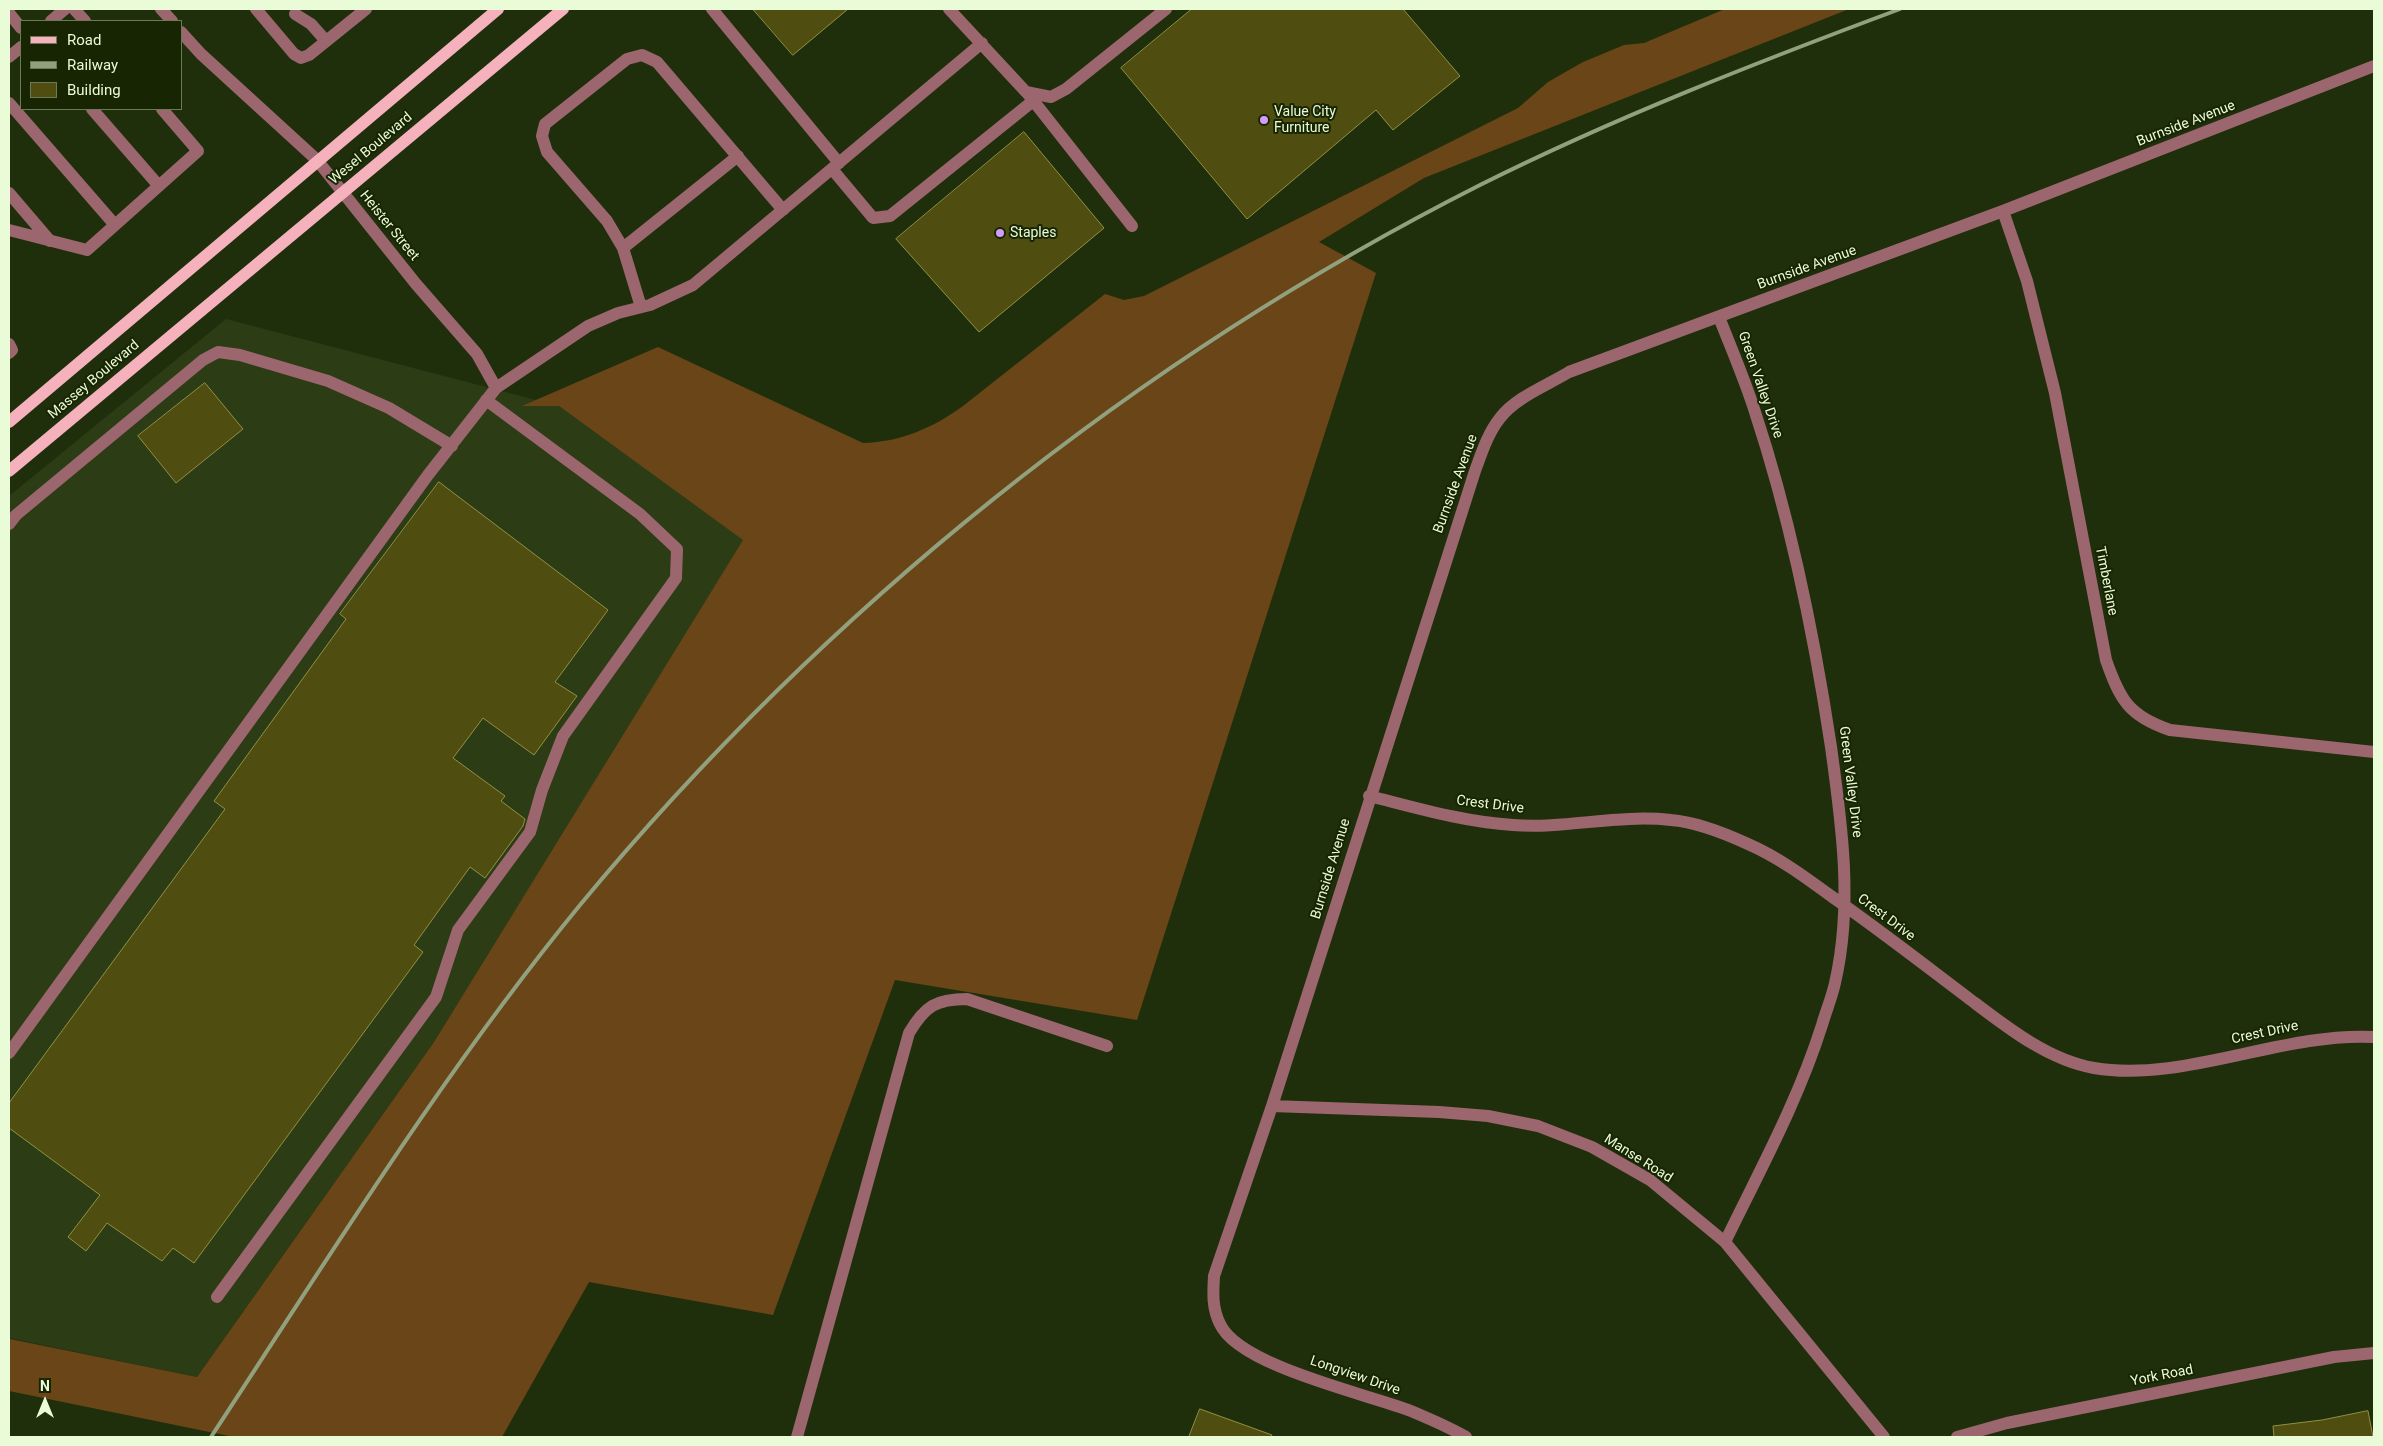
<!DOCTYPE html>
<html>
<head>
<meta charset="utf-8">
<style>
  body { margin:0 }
  #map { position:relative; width:2383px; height:1446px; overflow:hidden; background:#202f0b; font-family:Roboto,sans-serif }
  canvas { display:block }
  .frame { position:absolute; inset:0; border:10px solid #eafbd8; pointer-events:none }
  .legend { position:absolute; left:20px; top:20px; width:162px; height:90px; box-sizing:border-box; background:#172502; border:1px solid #6b7b58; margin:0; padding:6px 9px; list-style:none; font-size:15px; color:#eafbd8 }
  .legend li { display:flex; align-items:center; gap:10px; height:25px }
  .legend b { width:25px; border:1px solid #6b7b58 }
  .north { position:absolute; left:20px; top:1376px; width:50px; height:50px; -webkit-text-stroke:4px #172502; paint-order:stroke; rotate:0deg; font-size:14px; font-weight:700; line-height:20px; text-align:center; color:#eafbd8 }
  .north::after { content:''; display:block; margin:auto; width:18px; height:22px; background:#eafbd8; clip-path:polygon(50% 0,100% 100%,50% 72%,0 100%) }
</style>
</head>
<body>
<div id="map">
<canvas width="2383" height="1446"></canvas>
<div class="frame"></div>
<ul class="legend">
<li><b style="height:6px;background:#f5b1bc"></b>Road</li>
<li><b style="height:6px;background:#91a17d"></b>Railway</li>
<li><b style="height:14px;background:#4f4e10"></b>Building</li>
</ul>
<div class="north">N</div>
</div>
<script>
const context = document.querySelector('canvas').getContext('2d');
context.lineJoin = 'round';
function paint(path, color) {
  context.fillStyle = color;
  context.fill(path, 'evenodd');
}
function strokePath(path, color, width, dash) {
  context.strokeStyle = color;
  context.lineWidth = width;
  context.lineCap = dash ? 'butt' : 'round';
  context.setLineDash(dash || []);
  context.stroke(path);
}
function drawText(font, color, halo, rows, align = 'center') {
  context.font = font + ' Roboto,sans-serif';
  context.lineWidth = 4;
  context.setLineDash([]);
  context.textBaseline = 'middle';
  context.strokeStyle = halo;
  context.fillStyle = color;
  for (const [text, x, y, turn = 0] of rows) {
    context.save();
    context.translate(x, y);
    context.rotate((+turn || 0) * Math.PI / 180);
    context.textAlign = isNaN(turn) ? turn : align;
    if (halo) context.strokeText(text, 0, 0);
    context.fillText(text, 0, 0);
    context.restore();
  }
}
paint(new Path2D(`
  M226,319L559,406L744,539L434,1042L197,1377L9,1338V496Z`), '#2c3c14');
paint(new Path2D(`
  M1725,9H1849L1424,178L1319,242L1376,273L1137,1020L895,980L773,1315L589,1282L502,1437H234L9,1391L10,1339L197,1377L434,1042L743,540L559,406H522L658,347L863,443C900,442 933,428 963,406L1105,294L1124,300L1144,296L1518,108L1548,82L1583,62L1624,45L1644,43Z`), '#694518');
const building = new Path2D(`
  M753,9H848L793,55Z
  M1192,9H1403L1460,76L1393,130L1376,110L1247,219L1121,68Z
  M1024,132L1104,228L979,332L896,239Z
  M205,383L243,429L176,483L138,436Z
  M439,482L608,610L555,682L577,696L534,755L483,718L453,758L505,796L501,801L525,819L523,826L485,878L470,867L414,945L423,952L194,1263L173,1248L162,1261L107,1223L86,1251L68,1237L100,1195L9,1128V1103L225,809L214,801L346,619L340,614Z
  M1200,1409L1272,1435L1271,1437H1189Z
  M2368,1411L2373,1437H2274L2273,1426L2322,1420Z`);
paint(building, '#4f4e10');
strokePath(building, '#919144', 1);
strokePath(new Path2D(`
  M74,9L85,21
  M161,9L172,21
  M256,9L294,54L301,58L309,55L366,9
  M712,9L839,163
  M949,9L1026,92L1051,97L1066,89L1166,9
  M9,13L21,28
  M295,14L311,24L326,41
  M51,21L65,9
  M181,32L201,54L317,160L416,284L477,354L496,388
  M9,57L21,47
  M1028,94L1132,226
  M9,103L115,225
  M92,109L159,186
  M832,169L873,218L890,216L1033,101
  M9,193L50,241
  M2003,211L2027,281L2055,393L2106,660C2120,700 2129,716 2170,730L2374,752
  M9,230L87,250L198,151L162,109
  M623,248L738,156
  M641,307L623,248L607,221L547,152L542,136L545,124L627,59L642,55L657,62L783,210
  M1719,317C1731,348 1745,380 1755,412C1791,521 1814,634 1831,747C1842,826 1853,905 1835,983C1832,997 1826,1011 1822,1025C1798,1101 1760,1170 1725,1242
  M9,344L12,350L9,353
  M9,524L16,515L203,360L218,352L240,355L328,381L389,408L452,446
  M1369,796C1417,808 1464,822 1513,825C1566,829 1618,814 1671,820C1697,822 1724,833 1748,844C1778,857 1805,877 1831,896C1877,928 1922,963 1967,997C2004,1025 2047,1060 2094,1068C2184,1083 2281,1032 2374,1037
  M9,1053L428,475L496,388L588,326L618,313L650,305L693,285L982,43
  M1272,1106L1439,1112L1488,1116L1538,1126L1592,1147L1650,1180L1725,1242L1884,1437
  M217,1297L436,997L458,930L530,832L542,790L563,736L676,578L677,549L640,514L486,400
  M797,1437L909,1033C925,1006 936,999 967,999L1107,1046
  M1466,1437C1449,1427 1430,1419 1411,1411C1367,1394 1239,1366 1220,1324C1212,1308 1213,1293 1214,1276L1272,1106L1475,471C1482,452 1488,433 1500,418C1516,397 1548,385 1569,372L2003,211L2374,66
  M1957,1437L2007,1423L2334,1357L2374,1353`), '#9c666f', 12);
strokePath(new Path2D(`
  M9,422L498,9
  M9,471L563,9`), '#f5b1bc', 12);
strokePath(new Path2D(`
  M211,1437C329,1257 443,1072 580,905C825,609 1138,358 1480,185C1616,117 1758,62 1900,9`), '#91a17d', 4);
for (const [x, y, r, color] of [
  [1264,120,5,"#d29dfd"],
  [1000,233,5,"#d29dfd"]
]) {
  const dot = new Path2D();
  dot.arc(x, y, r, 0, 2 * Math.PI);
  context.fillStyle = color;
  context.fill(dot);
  strokePath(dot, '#172502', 2);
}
drawText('14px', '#eafbd8', '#172502', [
  ["Value City",1274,112],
  ["Furniture",1274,128],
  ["Staples",1010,233]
], 'left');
drawText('14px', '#eafbd8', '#172502', [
  ["Burnside Avenue",2186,124,-21],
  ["Wesel Boulevard",371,149,-40],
  ["Heister Street",389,226,51],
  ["Burnside Avenue",1807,268,-20],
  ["Massey Boulevard",94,380,-40],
  ["Green Valley Drive",1760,385,71],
  ["Burnside Avenue",1456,484,-70],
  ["Timberlane",2106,581,79],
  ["Green Valley Drive",1850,782,83],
  ["Crest Drive",1490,805,7],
  ["Burnside Avenue",1331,869,-73],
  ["Crest Drive",1886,918,37],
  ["Crest Drive",2265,1033,-12],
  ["Manse Road",1638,1159,32],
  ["Longview Drive",1355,1376,19],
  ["York Road",2162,1376,-11]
]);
</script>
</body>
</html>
